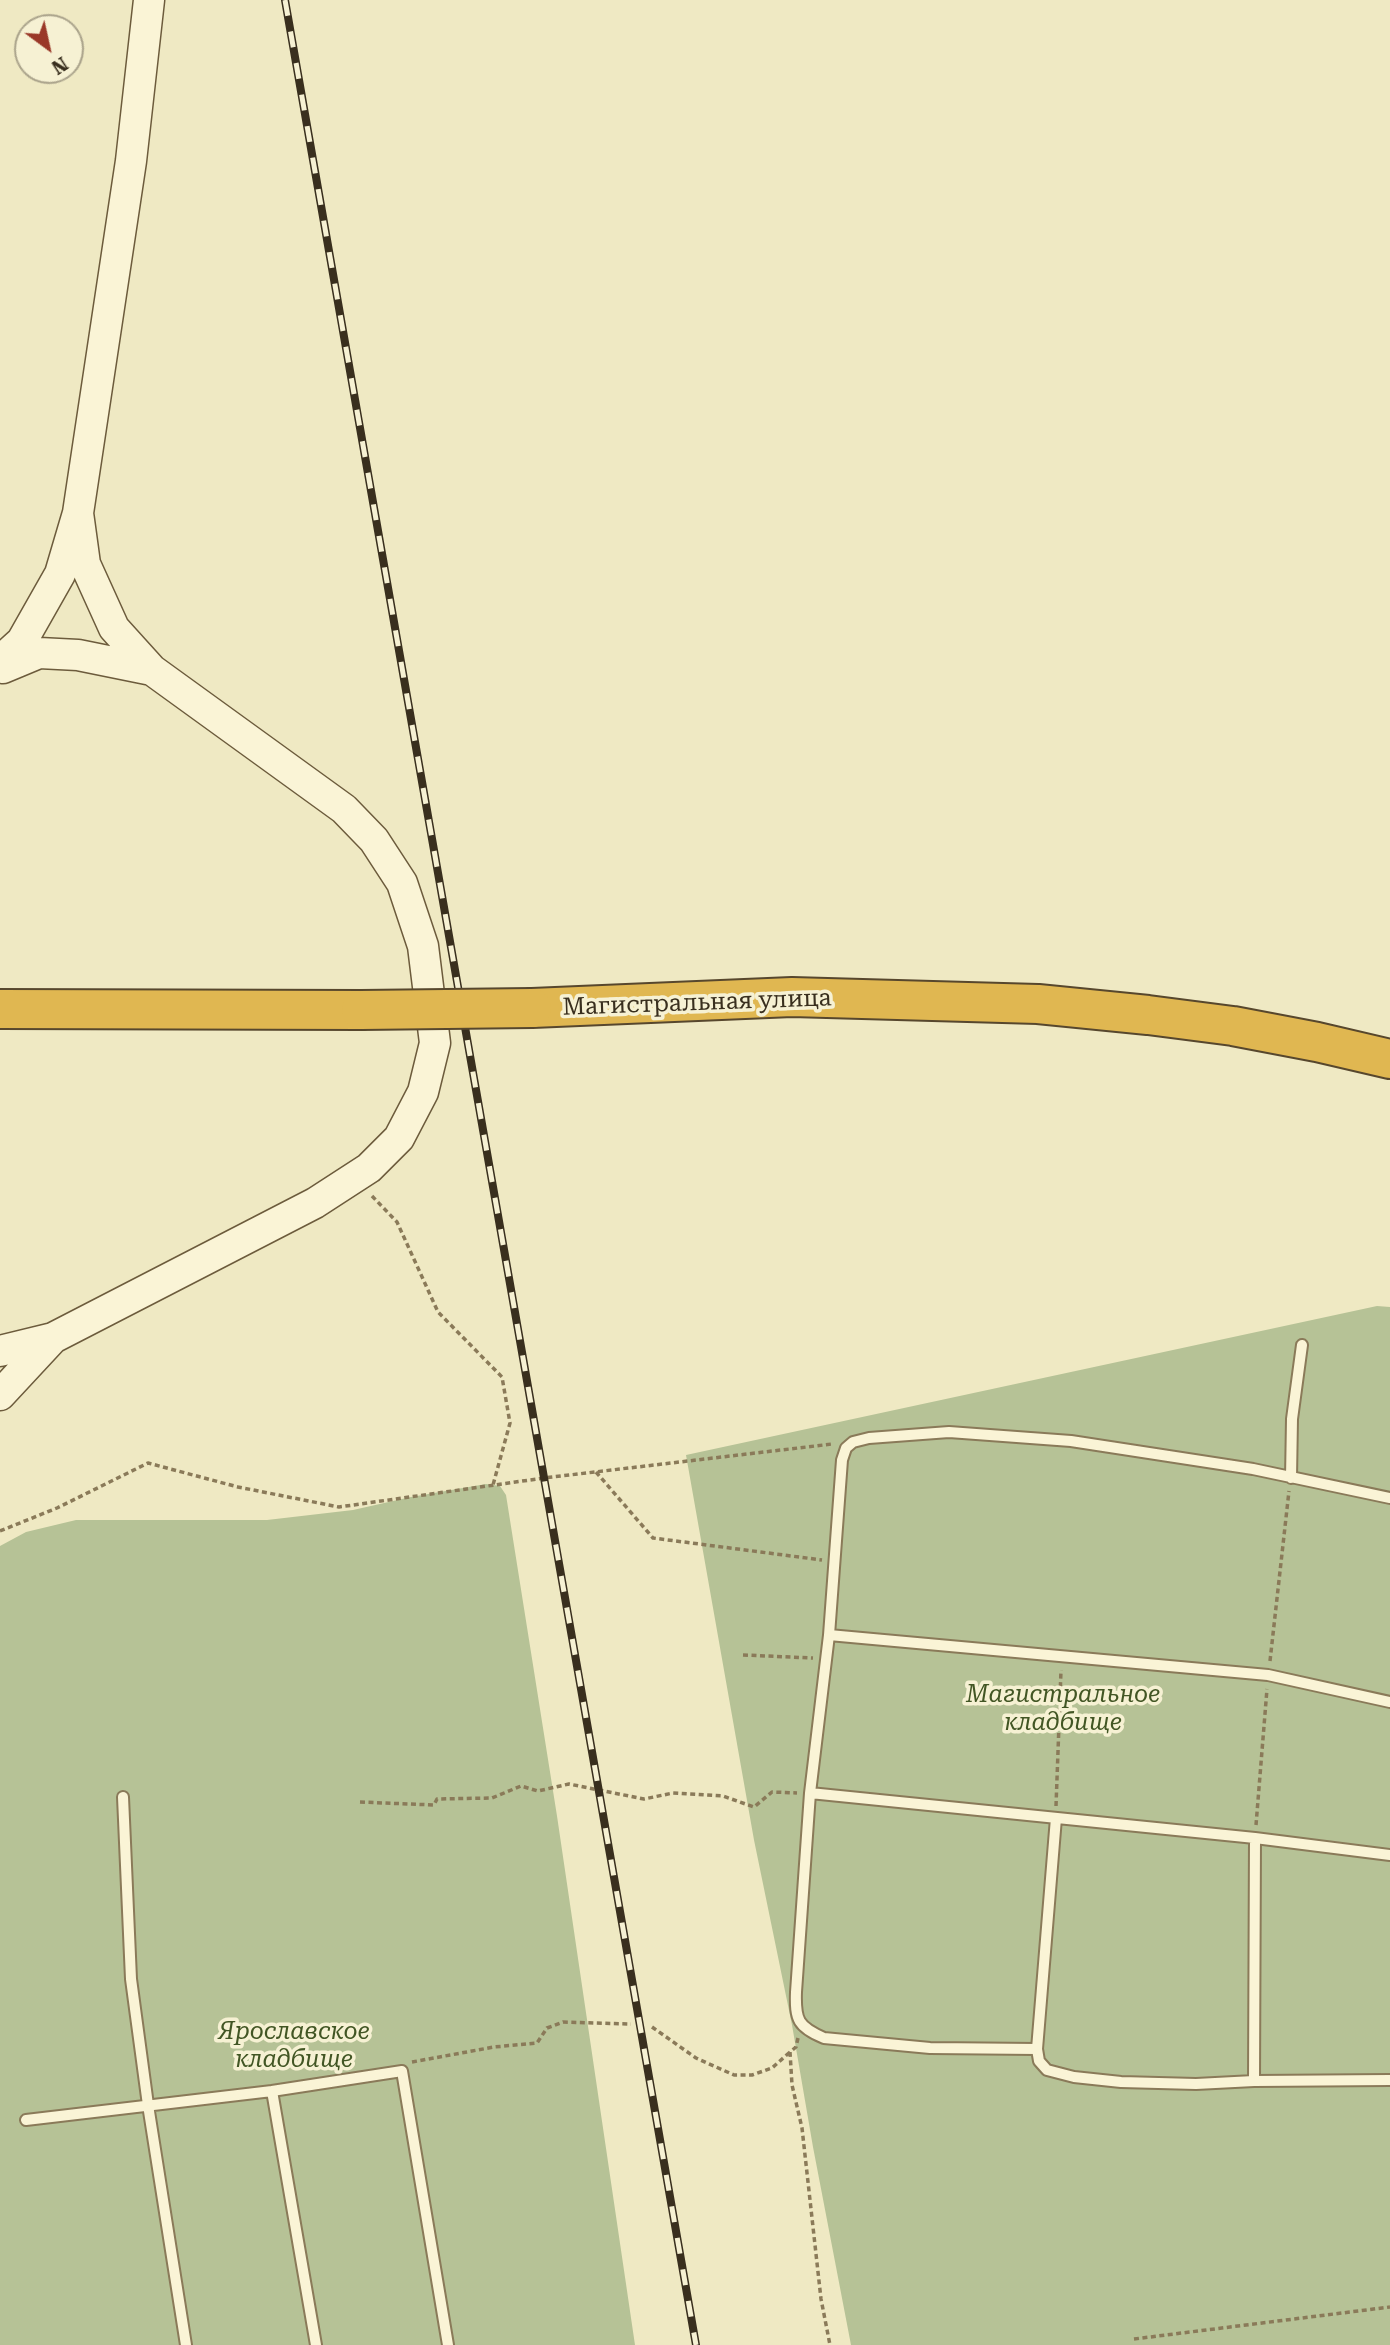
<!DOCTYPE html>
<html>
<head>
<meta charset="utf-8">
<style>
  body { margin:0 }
  #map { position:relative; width:1390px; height:2345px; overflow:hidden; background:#efe9c3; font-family:"Roboto Serif",serif }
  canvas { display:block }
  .north { position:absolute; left:14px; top:14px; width:70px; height:70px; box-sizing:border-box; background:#f6f1d3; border:2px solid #aaa38b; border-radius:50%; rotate:147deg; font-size:19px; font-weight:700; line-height:28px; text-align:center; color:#392f1e }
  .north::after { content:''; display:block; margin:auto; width:24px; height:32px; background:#9a3828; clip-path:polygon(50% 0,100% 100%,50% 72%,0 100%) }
</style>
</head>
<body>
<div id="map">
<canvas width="1390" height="2345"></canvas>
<div class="north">N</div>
</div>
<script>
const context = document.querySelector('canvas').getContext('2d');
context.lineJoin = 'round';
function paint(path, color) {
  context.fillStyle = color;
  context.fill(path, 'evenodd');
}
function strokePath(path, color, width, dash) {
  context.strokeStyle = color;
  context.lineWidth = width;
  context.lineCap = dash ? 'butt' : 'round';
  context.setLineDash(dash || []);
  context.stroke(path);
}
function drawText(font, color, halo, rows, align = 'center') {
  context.font = font + ' "Roboto Serif",serif';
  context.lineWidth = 7;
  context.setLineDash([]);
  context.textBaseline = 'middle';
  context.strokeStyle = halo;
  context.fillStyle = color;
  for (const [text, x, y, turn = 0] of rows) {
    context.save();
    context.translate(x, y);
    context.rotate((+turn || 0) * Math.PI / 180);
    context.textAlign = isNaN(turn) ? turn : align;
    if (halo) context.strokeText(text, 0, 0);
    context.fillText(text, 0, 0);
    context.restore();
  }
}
paint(new Path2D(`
  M1377,1306L1390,1307V2345H851L813,2147L792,2025L754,1840L686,1455Z
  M486,1484L500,1486L506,1495L557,1816L635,2345H0V1546L26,1532L76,1520H267L353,1510L411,1497Z`), '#b6c296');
const lane = new Path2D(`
  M1291,1478L1292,1419L1302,1345
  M829,1635L1268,1675L1390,1702
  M810,1793L1255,1838L1390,1855
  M123,1797L131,1979L148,2105L186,2345
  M1056,1818L1037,2049L1039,2061L1047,2070L1074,2077L1121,2082L1196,2084L1254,2081L1390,2080
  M1037,2049L930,2048L824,2038C798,2027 795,2020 796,1992L810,1793L829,1635L842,1460L846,1448L853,1442L869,1438L949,1432L1071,1441L1253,1469L1390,1498
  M1254,2081L1255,1838
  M272,2091L402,2071L448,2345
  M26,2120L272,2091L316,2345`);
const secondary = new Path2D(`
  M0,661L22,641L60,574L78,513L131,161L149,0
  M3,668L39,653L78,655L152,670
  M0,1351L53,1338L315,1203L369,1168L399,1138L423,1092L435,1043L423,946L402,883L374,840L344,809L152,670L114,628L85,564L78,513
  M0,1395L53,1338`);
const highway = new Path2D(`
  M532,1008L792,997L1038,1004L1148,1015L1233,1026L1317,1042L1390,1059
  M0,1009L361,1010`);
strokePath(lane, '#8a7a59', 14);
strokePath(secondary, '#6c5b3c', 33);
strokePath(highway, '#57472d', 42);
strokePath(new Path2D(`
  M372,1196L397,1222L438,1312L502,1377L510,1423L493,1485
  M596,1472L653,1538L822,1560
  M0,1531L57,1508L148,1463L238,1487L339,1507L544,1478L832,1444
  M743,1655L813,1658
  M1270,1661L1289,1491
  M360,1802L434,1805L437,1799L492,1798L521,1786L538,1791L569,1784L644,1799L673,1793L723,1796L754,1807L772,1792L797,1793
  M1056,1806L1061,1670
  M1256,1825L1267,1689
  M652,2027L696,2058L734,2075H752L772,2068L790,2052
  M798,2038L796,2047L790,2052L792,2085L802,2128L821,2299L830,2345
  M412,2062L494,2047L537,2043L547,2028L563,2022L631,2024
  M1134,2339L1390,2307`), '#8a7a59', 3.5, [5, 3.5]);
strokePath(lane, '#faf4d6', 10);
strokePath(secondary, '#faf4d6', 30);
strokePath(highway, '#e0b751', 38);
const rail = new Path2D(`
  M285,0L696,2345`);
strokePath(rail, '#392f1e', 8);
strokePath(rail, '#f6f1d3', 5, [16]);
const highwayBridge = new Path2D(`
  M361,1010L532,1008`);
strokePath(highwayBridge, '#57472d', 42, []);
strokePath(highwayBridge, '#e0b751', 38);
drawText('24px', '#392f1e', '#f6f1d3', [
  ["Магистральная улица",697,1003,-2]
]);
drawText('italic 24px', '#425624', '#f6f1d3', [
  ["Магистральное",1063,1695],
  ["кладбище",1063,1723],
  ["Ярославское",294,2032],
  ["кладбище",294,2060]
]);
</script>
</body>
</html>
